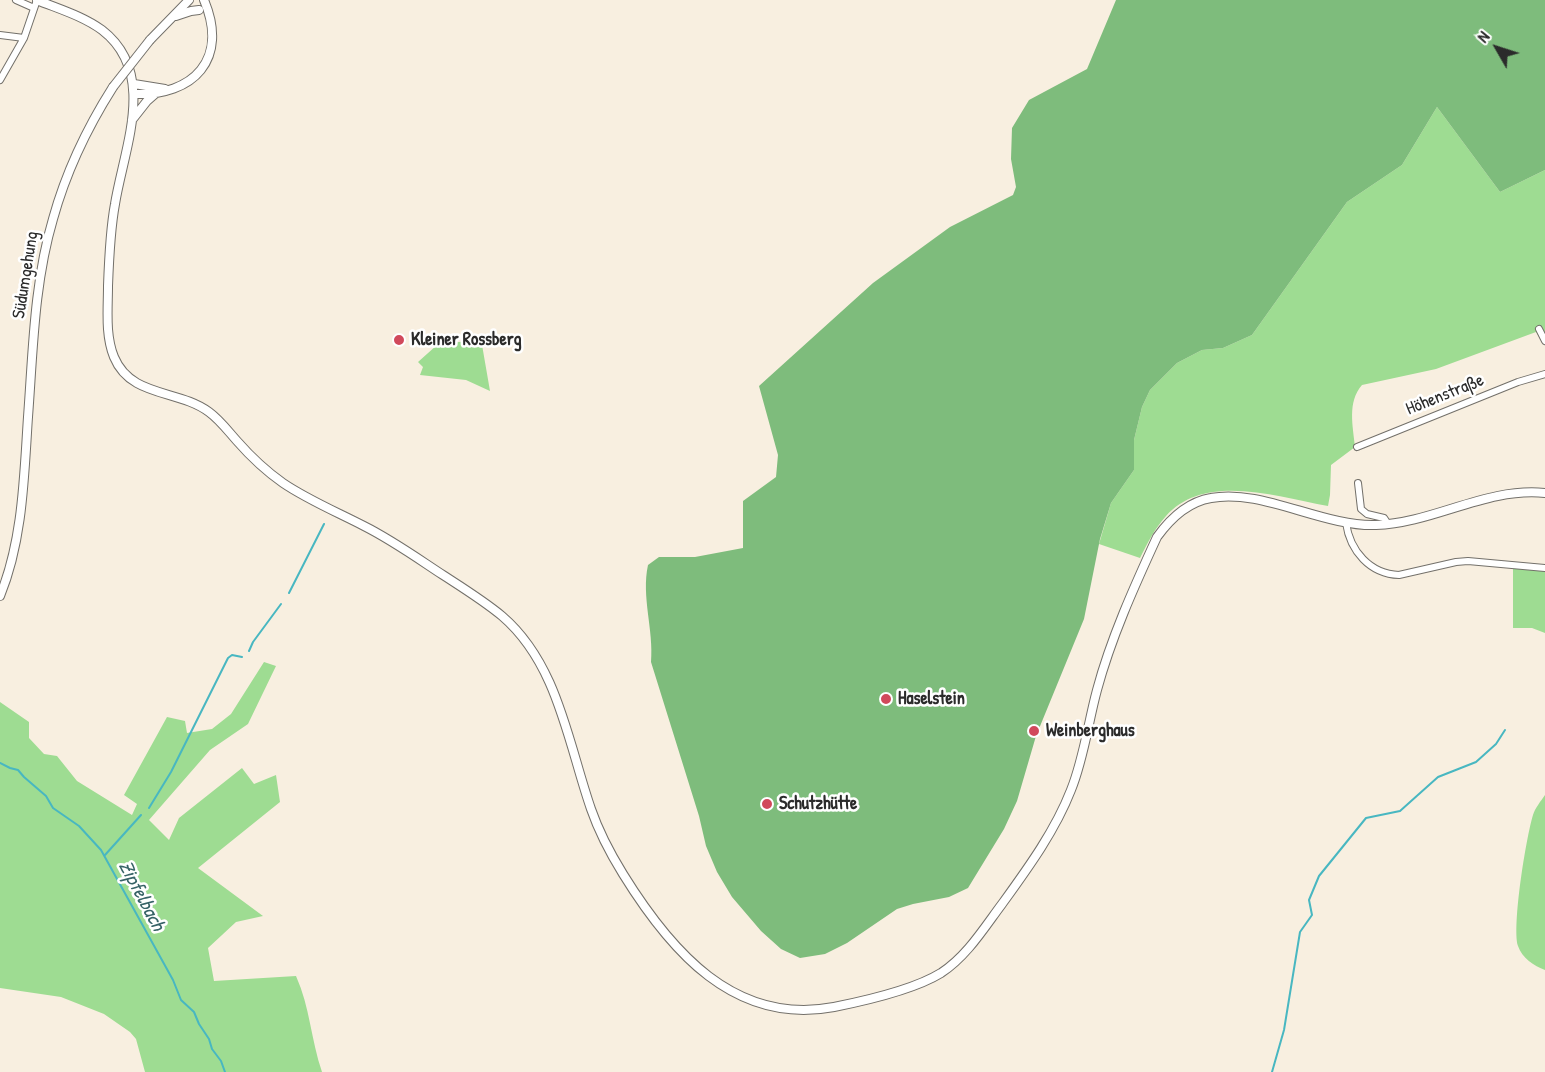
<!DOCTYPE html>
<html>
<head>
<meta charset="utf-8">
<style>
  body { margin:0 }
  #map { position:relative; width:1545px; height:1072px; overflow:hidden; background:#f8efe0; font-family:"Patrick Hand",sans-serif }
  canvas { display:block }
  .north { position:absolute; left:1467px; top:18px; width:60px; height:60px; -webkit-text-stroke:4px #fff; paint-order:stroke; rotate:309deg; font-size:16px; font-weight:700; line-height:24px; text-align:center; color:#2b2b2b }
  .north::after { content:''; display:block; margin:auto; width:21px; height:27px; background:#2b2b2b; clip-path:polygon(50% 0,100% 100%,50% 72%,0 100%) }
</style>
</head>
<body>
<div id="map">
<canvas width="1545" height="1072"></canvas>
<div class="north">N</div>
</div>
<script>
const context = document.querySelector('canvas').getContext('2d');
context.lineJoin = 'round';
function paint(path, color) {
  context.fillStyle = color;
  context.fill(path, 'evenodd');
}
function strokePath(path, color, width, dash) {
  context.strokeStyle = color;
  context.lineWidth = width;
  context.lineCap = dash ? 'butt' : 'round';
  context.setLineDash(dash || []);
  context.stroke(path);
}
function drawText(font, color, halo, rows, align = 'center') {
  context.font = font + ' "Patrick Hand",sans-serif';
  context.lineWidth = 5;
  context.setLineDash([]);
  context.textBaseline = 'middle';
  context.strokeStyle = halo;
  context.fillStyle = color;
  for (const [text, x, y, turn = 0] of rows) {
    context.save();
    context.translate(x, y);
    context.rotate((+turn || 0) * Math.PI / 180);
    context.textAlign = isNaN(turn) ? turn : align;
    if (halo) context.strokeText(text, 0, 0);
    context.fillText(text, 0, 0);
    context.restore();
  }
}
paint(new Path2D(`
  M1437,107L1500,192L1545,170V342L1543,343L1536,332L1436,369L1362,385C1347,402 1353,426 1355,447L1331,465L1330,495L1328,506C1278,497 1205,472 1166,516C1155,528 1147,544 1140,558L1099,544L1111,503L1134,470V440L1142,407L1150,390L1177,363L1202,350L1223,348L1252,335L1347,202L1402,165Z
  M481,339L490,391L466,380L420,375L423,367L418,362L437,345Z
  M1513,566L1545,570V633L1532,628H1513Z
  M264,662L276,666L248,724L210,750L149,820L169,840L179,818L242,768L254,784L276,775L280,802L198,868L263,916L236,922L208,948L214,981L296,976C310,1007 311,1040 322,1072H145L136,1039L130,1032L104,1014L61,997L0,988V702L29,722V738L44,754L57,756L77,781L132,815L137,804L124,795L167,717L185,721L187,733L212,729L231,714Z
  M1545,795V970C1534,966 1522,958 1518,946C1512,925 1526,838 1533,815C1535,808 1541,801 1545,795Z`), '#9edc92');
paint(new Path2D(`
  M1116,0H1545V170L1500,192L1437,107L1402,165L1347,202L1252,335L1223,348L1202,350L1177,363L1150,390L1142,407L1134,440V470L1111,503L1100,539L1084,619L1036,736L1017,801L1004,829L968,888L949,897L913,904L897,909L847,943L825,954L800,958L781,949L761,931L732,897L717,872L706,846L699,816L651,662C654,630 641,597 648,565L659,557H695L743,548V501L776,477L778,455L759,386L873,283L950,227L1013,195L1016,187L1011,159L1012,128L1029,100L1087,69Z`), '#7ebc7c');
strokePath(new Path2D(`
  M289,593L324,524
  M249,651L253,642L281,604
  M0,763L10,768L18,770L24,777L46,796L53,808L79,826L101,850L173,980L181,1000L194,1012L199,1024L209,1039L212,1049L221,1061L225,1072
  M149,808L171,772L228,658L232,655L242,657
  M105,855L141,815
  M1272,1072L1284,1030L1300,932L1312,915L1309,900L1319,876L1366,818L1400,811L1438,777L1476,762L1496,744L1505,730`), '#48b7c1', 2);
const street = new Path2D(`
  M16,0L34,8
  M0,35L24,38
  M0,80L24,38L37,0
  M1539,329L1545,341
  M1357,447L1518,382L1545,374
  M1358,483L1361,509L1367,514L1384,518L1388,524
  M1346,523C1350,551 1370,574 1399,575L1456,562L1468,561L1545,568`);
const secondary = new Path2D(`
  M37,0C59,9 83,16 102,30C158,73 124,148 115,204C110,231 109,258 108,286C108,309 105,335 114,357C131,398 178,389 209,412C220,420 228,431 237,441C251,457 266,471 283,483C308,500 337,512 364,526C392,540 417,558 443,575C463,588 484,601 502,616C558,664 568,743 591,809C599,832 610,853 623,874C670,950 734,1026 834,1007C864,1001 915,989 941,973C967,956 984,928 1002,904C1028,868 1055,831 1071,790C1084,758 1088,723 1097,690C1111,638 1134,587 1157,537C1170,519 1187,502 1211,498C1261,488 1323,527 1376,525C1434,523 1486,487 1545,493
  M176,16L191,11L199,10
  M150,40L189,0
  M134,84L165,89
  M134,94C194,96 229,59 204,0
  M132,120L147,101L155,94
  M0,596C23,540 24,476 28,417C33,351 34,283 53,219C66,172 87,128 113,87`);
strokePath(street, '#73706a', 8);
strokePath(secondary, '#73706a', 10);
strokePath(street, '#fff', 6);
strokePath(secondary, '#fff', 8);
const secondaryBridge = new Path2D(`
  M113,87L150,40`);
strokePath(secondaryBridge, '#73706a', 10, []);
strokePath(secondaryBridge, '#fff', 8);
for (const [x, y, r, color] of [
  [399,340,6,"#d1495b"],
  [886,699,6,"#d1495b"],
  [1034,731,6,"#d1495b"],
  [767,804,6,"#d1495b"]
]) {
  const dot = new Path2D();
  dot.arc(x, y, r, 0, 2 * Math.PI);
  context.fillStyle = color;
  context.fill(dot);
  strokePath(dot, '#fff', 2);
}
drawText('18px', '#2b2b2b', '#fff', [
  ["Südumgehung",26,275,-81],
  ["Höhenstraße",1445,395,-22]
]);
drawText('bold 18px', '#2b2b2b', '#fff', [
  ["Kleiner Rossberg",411,340],
  ["Haselstein",898,699],
  ["Weinberghaus",1046,731],
  ["Schutzhütte",779,804]
], 'left');
drawText('italic 20px', '#376367', '#fff', [
  ["Zipfelbach",141,896,62]
]);
</script>
</body>
</html>
